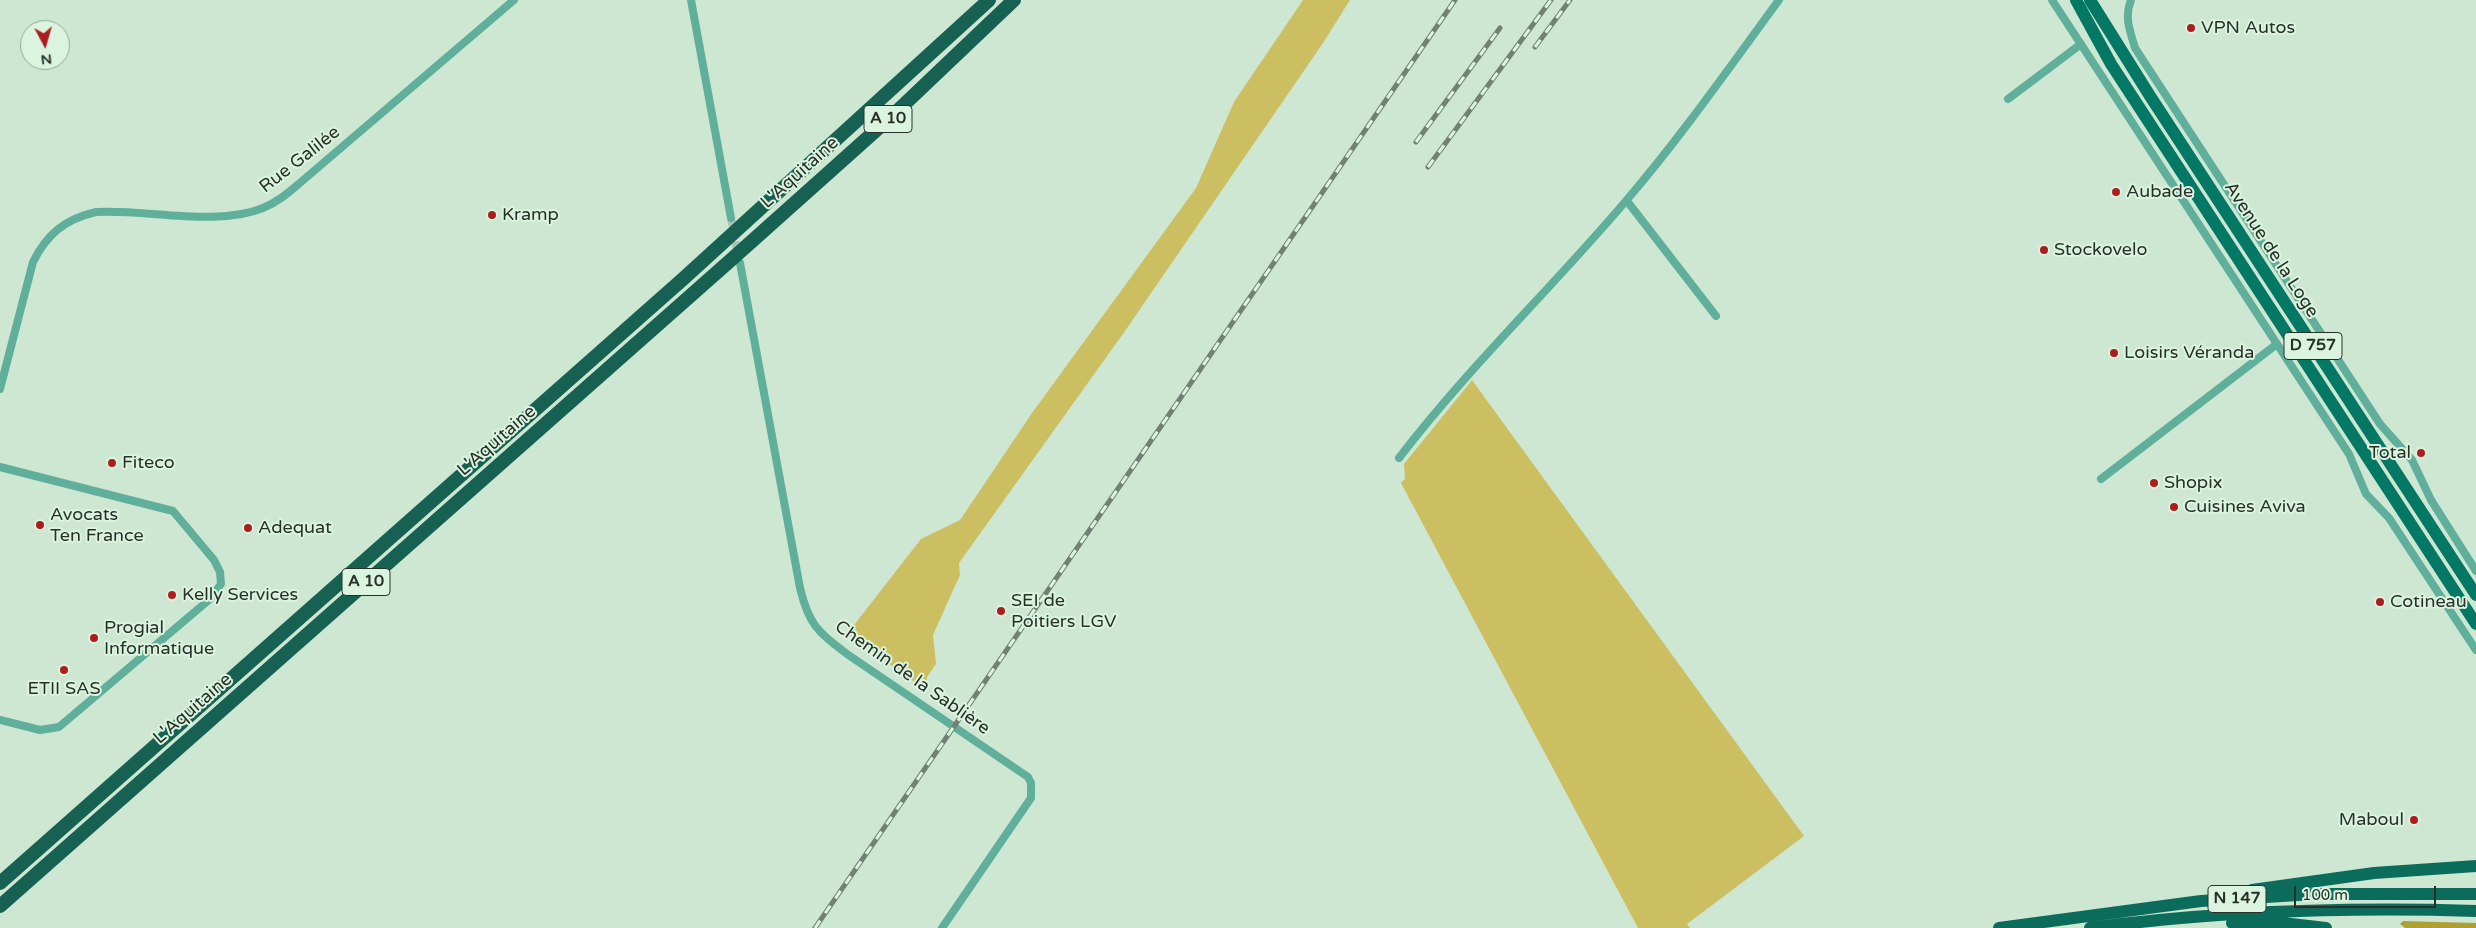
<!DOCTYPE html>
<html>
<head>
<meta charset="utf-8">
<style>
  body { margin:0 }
  #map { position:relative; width:2476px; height:928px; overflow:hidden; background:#cee7d3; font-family:"Varela Round",sans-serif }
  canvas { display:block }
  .north { position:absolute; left:20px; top:20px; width:50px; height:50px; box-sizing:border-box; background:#dbf4e0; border:1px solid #93a697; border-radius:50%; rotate:174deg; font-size:14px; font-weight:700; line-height:20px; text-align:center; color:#283129 }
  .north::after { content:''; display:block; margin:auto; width:18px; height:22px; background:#ae1d1d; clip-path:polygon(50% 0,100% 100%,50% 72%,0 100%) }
  .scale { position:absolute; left:2294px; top:886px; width:142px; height:22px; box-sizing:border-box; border:2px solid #283129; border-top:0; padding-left:6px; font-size:15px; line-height:18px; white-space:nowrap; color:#283129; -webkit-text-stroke:4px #dbf4e0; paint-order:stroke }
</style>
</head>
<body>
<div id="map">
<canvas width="2476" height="928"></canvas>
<div class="north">N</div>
<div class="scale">100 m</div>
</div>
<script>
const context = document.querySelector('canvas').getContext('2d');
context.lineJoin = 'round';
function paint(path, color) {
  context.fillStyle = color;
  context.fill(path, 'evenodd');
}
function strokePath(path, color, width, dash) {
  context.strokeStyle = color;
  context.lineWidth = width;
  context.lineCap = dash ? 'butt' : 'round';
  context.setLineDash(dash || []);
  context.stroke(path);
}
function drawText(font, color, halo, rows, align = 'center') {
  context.font = font + ' "Varela Round",sans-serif';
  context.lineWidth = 4;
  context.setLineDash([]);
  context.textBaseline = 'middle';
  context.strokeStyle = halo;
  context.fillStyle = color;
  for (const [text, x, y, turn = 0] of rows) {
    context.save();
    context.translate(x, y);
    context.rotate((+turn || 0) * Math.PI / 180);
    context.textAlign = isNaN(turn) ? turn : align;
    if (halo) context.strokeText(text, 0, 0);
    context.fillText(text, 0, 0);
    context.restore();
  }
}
paint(new Path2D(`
  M1303,0H1350L1323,43L1125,331L959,563L960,575L933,635L936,664L927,677V691L847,634L921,539L960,520L1032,413L1196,188L1234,102Z
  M1472,380L1804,836L1687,924L1690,928H1638L1401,483L1405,479L1404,464Z`), '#ccbf62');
paint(new Path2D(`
  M2403,921L2476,923V928H2405L2400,924Z`), '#aea032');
strokePath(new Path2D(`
  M731,218L738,255`), '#adc3b1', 8, [8, 4]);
strokePath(new Path2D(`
  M691,0L731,218
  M2052,0L2349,454L2366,494L2389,518L2476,650
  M2131,0C2124,17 2130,31 2135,48L2380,424L2412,460L2431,500L2476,571
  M2008,99L2081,44
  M1627,201L1716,316
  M740,263L800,588C809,625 817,631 847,654L1028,777L1031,783V798L942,928
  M0,389L33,262C47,234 65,219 96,212C147,209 216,227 263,208C278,202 289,192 301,182L514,0
  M1399,458C1468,368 1551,289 1625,202C1680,138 1729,68 1779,0
  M0,467L173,511L214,560L220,572L221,584L210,599L59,727L40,730L0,720
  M2101,479L2277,344`), '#5faf9b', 8);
strokePath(new Path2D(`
  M2076,0L2111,64L2476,624
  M2090,0L2150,96L2476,595`), '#027865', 12);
strokePath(new Path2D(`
  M2252,890L2374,873L2476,866
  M2232,923L2274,922L2326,928
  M1999,928L2201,901L2315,894H2476
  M2090,928C2218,911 2347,907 2476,911`), '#0c6c5c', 12);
strokePath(new Path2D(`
  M0,883L683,279L989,0
  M0,906L732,259L892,116L1014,0`), '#166152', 14);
const rail = new Path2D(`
  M1535,47L1570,0
  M1416,142L1500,28
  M1428,167L1551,0
  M815,928L1455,0`);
strokePath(rail, '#718174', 5);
strokePath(rail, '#dbf4e0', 3, [9]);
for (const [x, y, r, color] of [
  [2191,28,5,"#ae1d1d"],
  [2116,192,5,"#ae1d1d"],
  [492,215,5,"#ae1d1d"],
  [2044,250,5,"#ae1d1d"],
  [2114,353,5,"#ae1d1d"],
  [2421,453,5,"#ae1d1d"],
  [112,463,5,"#ae1d1d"],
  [2154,483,5,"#ae1d1d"],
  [2174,507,5,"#ae1d1d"],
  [40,525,5,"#ae1d1d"],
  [248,528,5,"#ae1d1d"],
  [172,595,5,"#ae1d1d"],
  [2380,602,5,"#ae1d1d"],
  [1001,611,5,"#ae1d1d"],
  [94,638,5,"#ae1d1d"],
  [64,670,5,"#ae1d1d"],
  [2414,820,5,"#ae1d1d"]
]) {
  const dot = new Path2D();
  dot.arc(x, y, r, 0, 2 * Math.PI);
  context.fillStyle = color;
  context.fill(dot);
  strokePath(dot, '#dbf4e0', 2);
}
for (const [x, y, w] of [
  [888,119,48],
  [2313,346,58],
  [366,582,48],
  [2237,899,58]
]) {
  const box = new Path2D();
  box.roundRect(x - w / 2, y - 13.5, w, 27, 4);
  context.fillStyle = '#dbf4e0';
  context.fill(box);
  strokePath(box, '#283129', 1);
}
drawText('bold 16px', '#283129', null, [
  ["A 10",888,119],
  ["D 757",2313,346],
  ["A 10",366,582],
  ["N 147",2237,899]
]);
drawText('18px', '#283129', '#dbf4e0', [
  ["VPN Autos",2201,28],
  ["Aubade",2126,192],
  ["Kramp",502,215],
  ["Stockovelo",2054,250],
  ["Loisirs Véranda",2124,353],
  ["Total",2411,453,"right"],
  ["Fiteco",122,463],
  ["Shopix",2164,483],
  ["Cuisines Aviva",2184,507],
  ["Avocats",50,515],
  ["Ten France",50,536],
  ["Adequat",258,528],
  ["Kelly Services",182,595],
  ["SEI de",1011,601],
  ["Poitiers LGV",1011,622],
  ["Cotineau",2390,602],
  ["Progial",104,628],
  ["Informatique",104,649],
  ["ETII SAS",64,689,"center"],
  ["Maboul",2404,820,"right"]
], 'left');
drawText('18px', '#283129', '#dbf4e0', [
  ["Rue Galilée",300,160,-38],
  ["L'Aquitaine",800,173,-42],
  ["Avenue de la Loge",2271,250,57],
  ["L'Aquitaine",497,441,-41],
  ["Chemin de la Sablière",912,678,35],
  ["L'Aquitaine",193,709,-41]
]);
</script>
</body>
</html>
